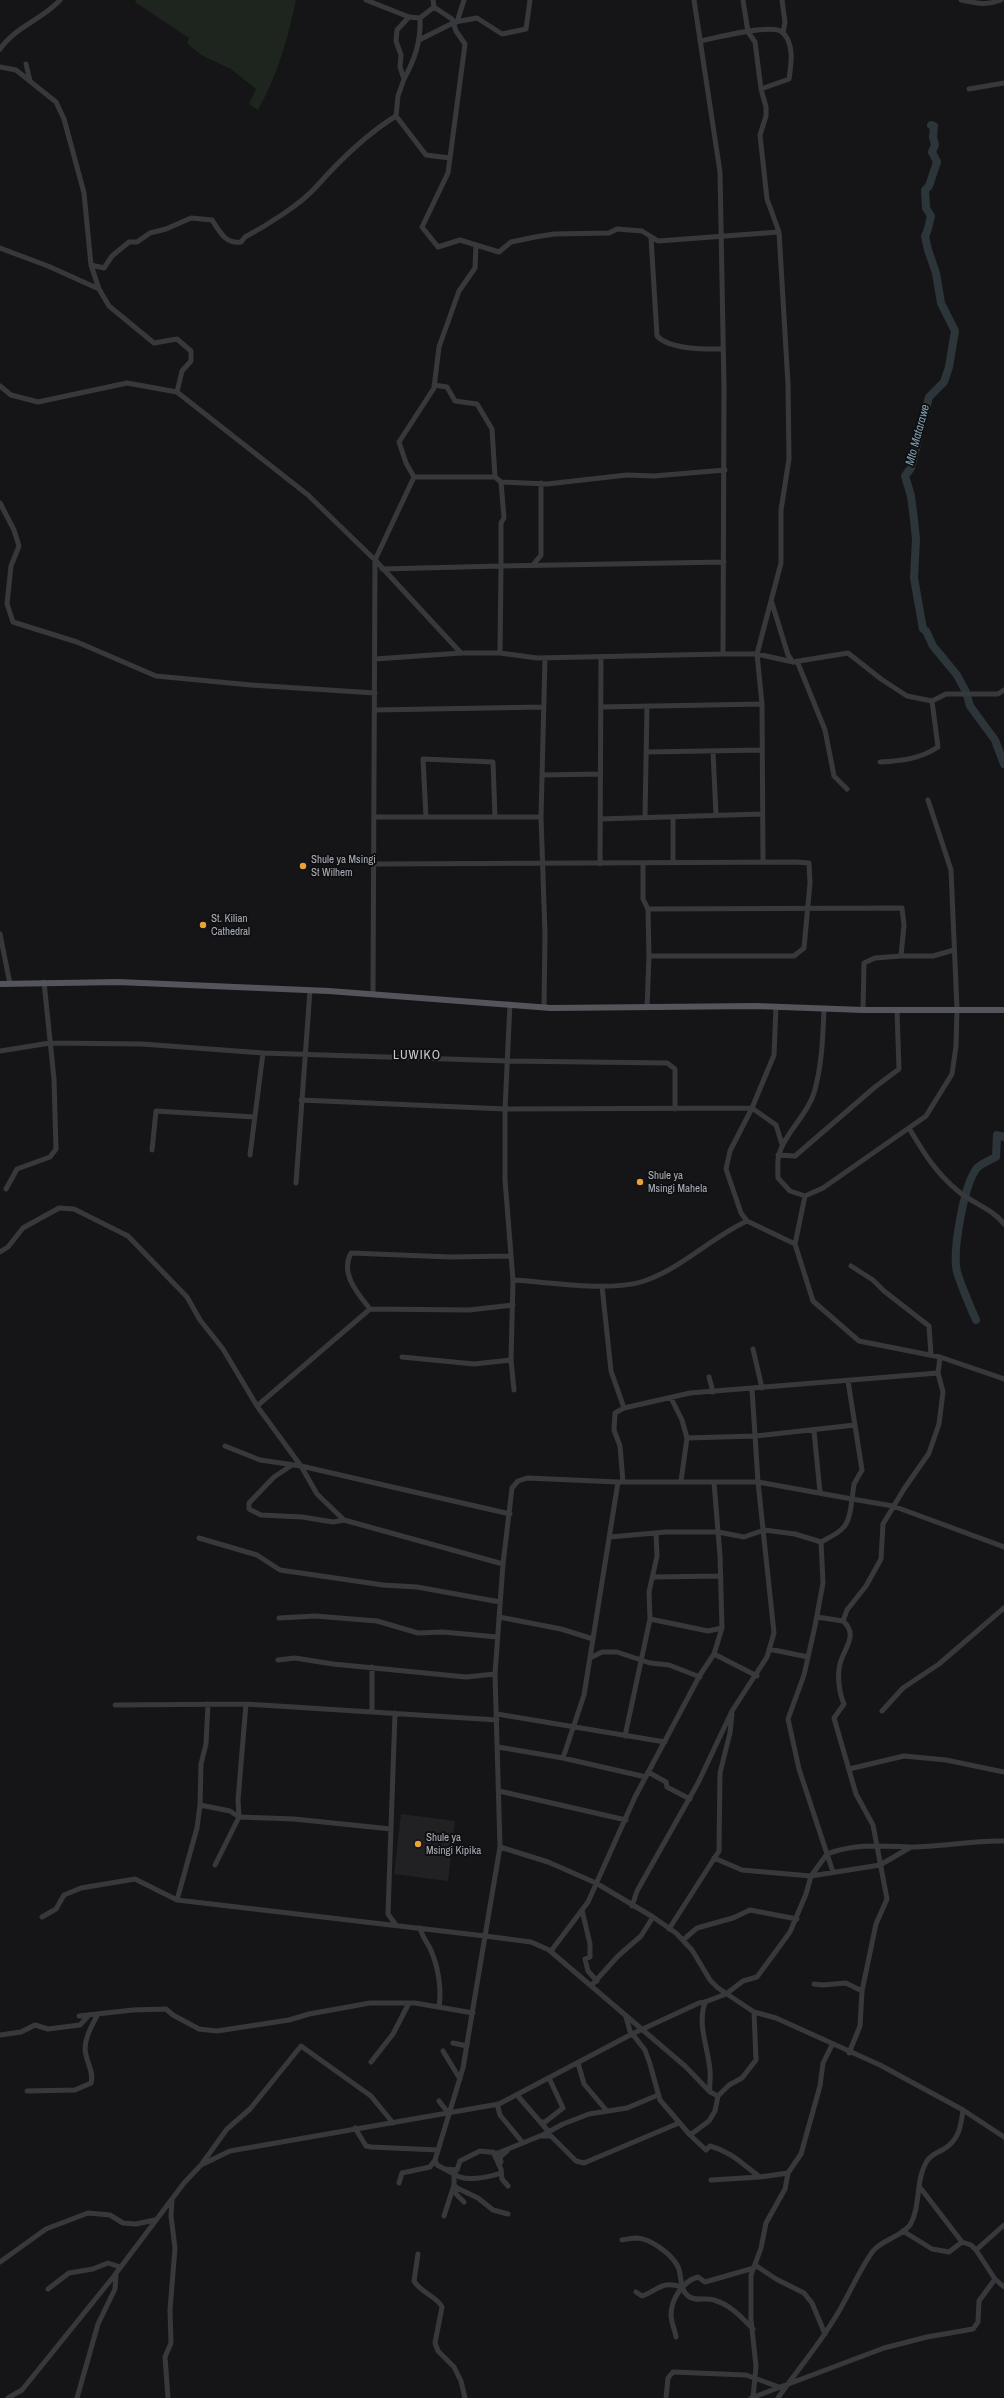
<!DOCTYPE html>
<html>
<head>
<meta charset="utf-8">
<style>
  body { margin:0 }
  canvas { display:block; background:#151517 }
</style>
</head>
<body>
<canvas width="1004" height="2398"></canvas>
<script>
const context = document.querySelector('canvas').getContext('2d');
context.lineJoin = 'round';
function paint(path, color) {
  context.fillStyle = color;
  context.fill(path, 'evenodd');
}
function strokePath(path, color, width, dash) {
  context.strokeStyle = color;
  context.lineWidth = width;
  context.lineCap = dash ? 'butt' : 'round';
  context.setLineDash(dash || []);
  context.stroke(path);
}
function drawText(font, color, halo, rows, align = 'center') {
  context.font = font + ' "Archivo Narrow",sans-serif';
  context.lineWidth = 4;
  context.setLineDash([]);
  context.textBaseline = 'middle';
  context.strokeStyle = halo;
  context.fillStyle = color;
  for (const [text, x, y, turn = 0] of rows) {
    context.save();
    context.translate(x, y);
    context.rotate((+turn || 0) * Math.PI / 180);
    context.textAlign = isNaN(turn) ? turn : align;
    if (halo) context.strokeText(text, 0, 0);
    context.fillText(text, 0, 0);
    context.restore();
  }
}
paint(new Path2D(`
  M401,1814L455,1821L448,1881L394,1874Z`), '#212124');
paint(new Path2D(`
  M136,0H296C288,38 277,76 258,110L249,104L256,89L231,69L201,55L187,43L189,38L135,2Z`), '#1d251e');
strokePath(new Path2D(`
  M931,125L934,126L933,137L935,145L932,152L937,162L929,186L925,190L926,208L931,216C929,222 929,229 925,236L928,250L936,273L941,303L955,331L949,367L944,382L929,397L911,468L905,476L911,496L914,520L916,539L914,578L923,629L926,631L933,646L957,675L966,692L970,706L995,740L1004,764
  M976,1320C969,1304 962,1288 957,1272C952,1252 964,1184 977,1168C981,1164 990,1160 996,1157L997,1135L1004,1137`), '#2c353a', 8);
strokePath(new Path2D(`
  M366,0L409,17L420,18L434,7L452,19L456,31L465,44L448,173L422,227L438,247L460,240L476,245L475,268L459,291L439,347L434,388L399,442L406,463L414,477L375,560L461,653
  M433,0L434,7
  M694,0L720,172L724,388L723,654
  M743,0L748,32L755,42L761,89L766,107V116L760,135L767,199L779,232L788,384L789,459L781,510V563L757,654L762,704L763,862
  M782,0L785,22L783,33
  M961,0C976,3 986,6 1001,0
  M457,22L464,0
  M421,39L455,22L477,18L502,34L526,29L530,0
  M700,41C715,38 772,23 782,32C795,43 791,65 789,79L761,89
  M0,49C15,27 43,19 60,0
  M26,64L30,81
  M0,67L16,70L56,102L64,119L84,193L91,265L99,289
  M404,79C415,59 421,41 420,18
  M969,89L1004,83
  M396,116L398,96L404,79L400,67L401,55L396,41L397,30L409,17
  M651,238L657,336C670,350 706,349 723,349
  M476,245L499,252L511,242L535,237L554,234L609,233L617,229L642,231L658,241L779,232
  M0,248L48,266L99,289L109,306L154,343L177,339L191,351V361L182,371L177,392
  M91,265L104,268L112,256L129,242H137L150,233L166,229L191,218L212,220C220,232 225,244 241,242L245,237C266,226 301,204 316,187C340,160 365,135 396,116L426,155L450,158
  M434,385L447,387L455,401L477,404L492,429L495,477
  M0,386L11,395L38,402L127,383L177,392L308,495L375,560L373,994
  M501,482L547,484L627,475L654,476L725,470
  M0,503L14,530L19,546L11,566L7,604L13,622L77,642L156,676L251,685L375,693
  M533,565L541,555V483
  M382,569L501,566V523L504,518L501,482L495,477H414
  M772,603L788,655L793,662
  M500,653L501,566L724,562
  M375,659L461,653H500L537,658L723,654H757L793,662L848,653L881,679L907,696L932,701
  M797,661L825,730L834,776L847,789
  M601,707L762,704
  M375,710L543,707
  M713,751L716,815
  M647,752L762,750
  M880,762C901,761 920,759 938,747L932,701L946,694H998L1004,690
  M542,775L600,774
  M375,817H541
  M426,817L423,759L493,762L495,817
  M645,817L647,706
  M600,819L761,814
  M673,863V817
  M375,864L796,862L809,863L810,883L804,948L794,956H649
  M600,864L601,658
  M643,864V899L648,909L649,956L647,1008
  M648,909L902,908L904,925L901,956H933L954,950
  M0,934L10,984
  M510,1004L505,1109V1180L513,1280L511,1360L514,1390
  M544,1007L545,934L541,817L545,658
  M824,1008C823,1036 822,1066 814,1093C807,1116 786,1131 779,1154C777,1161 778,1171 778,1178L790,1191L805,1196L823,1188L926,1116L952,1074L956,1046L957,1009L951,870L928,800
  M863,1010L864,963L875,958L901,956
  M0,1051L50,1043L142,1044L263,1053L508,1061L667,1063L675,1069V1109
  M301,1100L505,1109L752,1108L776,1125L782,1144
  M909,1128C924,1153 935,1172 958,1191C972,1203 993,1209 1004,1224
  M152,1150L156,1111L255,1117
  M250,1155L263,1053
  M778,1155L795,1156L875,1087L899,1069L897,1010
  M296,1183L310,990
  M6,1189L17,1169L50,1157L56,1149L54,1079L44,982
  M805,1196L795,1244L813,1301L859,1341L940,1357L1004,1379
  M747,1221L741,1213L726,1169L730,1151L752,1108L774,1055L776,1006
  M0,1252L8,1247L23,1228L59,1208L74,1209L128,1236L187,1297L200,1320L223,1349L257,1406L301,1466L317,1494L344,1520L503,1564
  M851,1266L873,1280L884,1291L929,1326L931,1355
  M513,1280C550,1282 613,1293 647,1280C683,1267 712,1237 747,1221L795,1244
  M602,1286L611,1371L624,1408
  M370,1309C357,1293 340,1273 351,1253L450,1257L510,1256
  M753,1349L762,1388
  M402,1357L474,1364L511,1360
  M709,1377L713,1392
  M671,1398L682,1420L687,1438
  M257,1406L370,1309L469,1310L513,1305
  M814,1431L820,1492
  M225,1446L260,1460L301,1466L510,1514
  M292,1465L274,1477L249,1503V1509L261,1515L302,1517L333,1522L344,1520
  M681,1481L687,1438L756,1436L855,1425
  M623,1482L620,1446L614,1430L615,1413L624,1408L690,1393L938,1373
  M610,1537L666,1532H718L744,1537L764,1530L795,1534L821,1542
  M199,1538L257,1555L280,1570L383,1585L417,1587L500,1602
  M654,1577L721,1576
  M499,1617L561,1629L593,1639
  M817,1617L843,1621
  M279,1618L315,1616L377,1621L418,1633L443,1632L497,1637
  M650,1619L649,1592L657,1556L656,1533
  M769,1649L808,1657
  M714,1654L757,1676
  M590,1658L602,1652H617L650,1663L669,1665L700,1677
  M278,1660L295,1658L333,1664L466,1677L495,1674
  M115,1705L246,1704L497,1720
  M372,1710V1667
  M882,1711L903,1688L939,1664L1004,1608
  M395,1713L388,1914L396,1925
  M497,1714L665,1742
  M625,1736L650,1619L708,1631L722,1628
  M498,1747L563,1758L646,1777
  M563,1758L584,1695L618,1482
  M849,1769L904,1756L946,1760L1004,1772
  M648,1772L666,1782L667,1787L690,1799
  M499,1791L626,1820
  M200,1805L230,1811L239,1817L294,1819L391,1829
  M500,1847L548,1862L596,1883L653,1917L676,1933L692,1950L710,1980L718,1988L754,2012L776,2018L880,2065L963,2110L1004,2137
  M714,1858L742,1870L811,1876L827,1854L799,1769L788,1719L804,1675L815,1626L823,1583L821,1542C845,1529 849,1528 852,1499L893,1506L1004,1547
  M215,1865L239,1817L238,1800L246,1704
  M833,1872L827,1854C856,1843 882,1846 912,1847C942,1847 973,1840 1004,1841
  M177,1900L197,1828L200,1805L201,1764L206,1744L208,1704
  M632,1906L637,1891L698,1783L732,1711L767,1657L774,1633L758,1482L752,1389
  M582,1910L590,1944V1957L585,1959L588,1971L597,1981
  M42,1917L56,1909L64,1895L81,1888L135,1879L177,1900L485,1936L500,1847L495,1674L503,1564L512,1488L518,1481L527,1478L618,1482H758L852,1499L854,1484L862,1470L848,1381
  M420,1928C422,1936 426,1941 430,1948C438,1966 442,1988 439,2007
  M669,1929L719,1851L720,1773L730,1733L732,1714
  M683,1940L697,1928L733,1918L750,1910L797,1919
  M551,1951L588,1902L635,1797L700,1675L714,1654L722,1628L720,1556L714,1482
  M814,1984L823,1985L846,1983L862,1991
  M591,1986L618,1956L641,1936L653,1917
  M705,2002C697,2025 708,2047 710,2070C711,2077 709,2085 710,2092
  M79,2016L133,2010L166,2009L173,2015L199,2029L217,2031L289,2020L309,2014L370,2003H415L473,2013
  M626,2017L630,2031L645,2050L650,2064L660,2100L690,2135L706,2150L710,2146C732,2152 742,2164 760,2177L788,2173
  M0,2035L21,2032L35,2025L48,2029L80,2025L89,2015
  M453,2043L467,2046
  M443,2051L460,2079
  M849,2053L860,2026L862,1991L876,1924L887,1899L873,1825L856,1794L834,1718L844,1704C839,1693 837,1675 840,1664C844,1648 859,1635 843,1621L847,1610L866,1586L881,1559L883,1524L904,1489L929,1453L939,1424L943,1392L938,1373L940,1357
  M371,2062L393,2034L409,2003
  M578,2063L584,2084L607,2111
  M27,2091L75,2090L91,2083C94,2073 88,2065 86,2055C82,2042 92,2025 98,2014
  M517,2095L549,2132
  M439,2101L449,2114
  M497,2104L500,2115L523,2143
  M541,2122H545L563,2108L549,2078
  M355,2128L366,2146L371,2147L438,2150
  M690,2135L709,2121L715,2111L718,2096L729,2085L742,2078L756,2060L754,2012
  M541,2136L563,2124L589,2114L627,2108L658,2095
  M493,2152L501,2169L502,2179L508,2186
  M435,2160L437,2165L454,2174V2185L457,2188L478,2198L493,2210L508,2214
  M201,2165L227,2129L250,2109L301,2046L371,2096L393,2123
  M499,2165L501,2162L500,2157L507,2151
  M445,2169L457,2170L460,2161L480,2151L498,2153L540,2136H551L576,2161L584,2163L679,2123
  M454,2173C461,2183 490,2177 501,2173
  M711,2180L760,2177
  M399,2183L402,2173L430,2167L435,2160L463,2068L485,1936L531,1942L549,1950L685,2066L710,2092L718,2096
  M455,2186L456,2194L464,2202
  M919,2186L962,2242L971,2245L976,2250
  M444,2216L454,2185
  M1004,2225L976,2250L995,2279L1004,2287
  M903,2231L932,2249L949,2252L962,2242
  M622,2240C627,2239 633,2238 637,2238C651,2239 670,2253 677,2265C683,2274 678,2288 688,2296C695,2302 706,2297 714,2300C731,2305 741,2317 753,2329
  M418,2254L414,2281C421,2293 439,2298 442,2307L435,2343L438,2351L454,2367L461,2381L465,2398
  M0,2262L46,2229L88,2213L110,2215L123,2223L136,2224L155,2220
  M755,2265L776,2279L804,2293L812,2303L825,2334
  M48,2289L69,2273L93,2269L108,2263L120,2267
  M636,2292L642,2296C659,2290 661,2280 682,2287
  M676,2337C675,2330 671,2322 671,2315C671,2299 683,2281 698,2277L705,2282L754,2268
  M8,2398L22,2390L114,2276L184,2183L201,2165L230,2151L499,2104L632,2034L699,2003L705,2002L726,1994L743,1981L757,1977L790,1932L806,1894L811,1876L880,1865L911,1847
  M77,2398L98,2324L115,2289L116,2274
  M168,2398L165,2357L171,2343L170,2310L175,2248L171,2216L172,2199
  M666,2398L668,2378L673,2372L746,2375L779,2387
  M751,2398L884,2348L927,2337L973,2329L978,2322L979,2301L995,2279
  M753,2398L756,2366L751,2320V2275L761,2248L766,2223L785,2189L788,2173L801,2154L820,2086L823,2063L832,2045
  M778,2398C795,2373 815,2350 831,2324C847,2301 857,2273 873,2251C883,2239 901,2237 910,2225C921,2207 915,2180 927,2161C932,2154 937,2153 944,2149C959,2140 961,2126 963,2110`), '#36383c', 5);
strokePath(new Path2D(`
  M0,984L118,982L329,991L551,1008L756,1006L863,1010H1004`), '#53555b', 6);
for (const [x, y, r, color] of [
  [303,866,4,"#eba13a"],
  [203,925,4,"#eba13a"],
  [640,1182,4,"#eba13a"],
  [418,1844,4,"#eba13a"]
]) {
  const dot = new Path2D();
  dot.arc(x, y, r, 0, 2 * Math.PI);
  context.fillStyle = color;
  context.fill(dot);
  strokePath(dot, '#101012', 1.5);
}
drawText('11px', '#a8adb7', '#101012', [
  ["Shule ya Msingi",311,860],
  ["St Wilhem",311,873],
  ["St. Kilian",211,919],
  ["Cathedral",211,932],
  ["Shule ya",648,1176],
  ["Msingi Mahela",648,1189],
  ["Shule ya",426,1838],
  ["Msingi Kipika",426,1851]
], 'left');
drawText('italic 12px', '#809eb0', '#101012', [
  ["Mto Matarawe",918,435,-75]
]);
context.letterSpacing = '1px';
drawText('13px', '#c8ccd3', '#101012', [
  ["LUWIKO",417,1056]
]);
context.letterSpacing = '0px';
</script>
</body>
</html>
